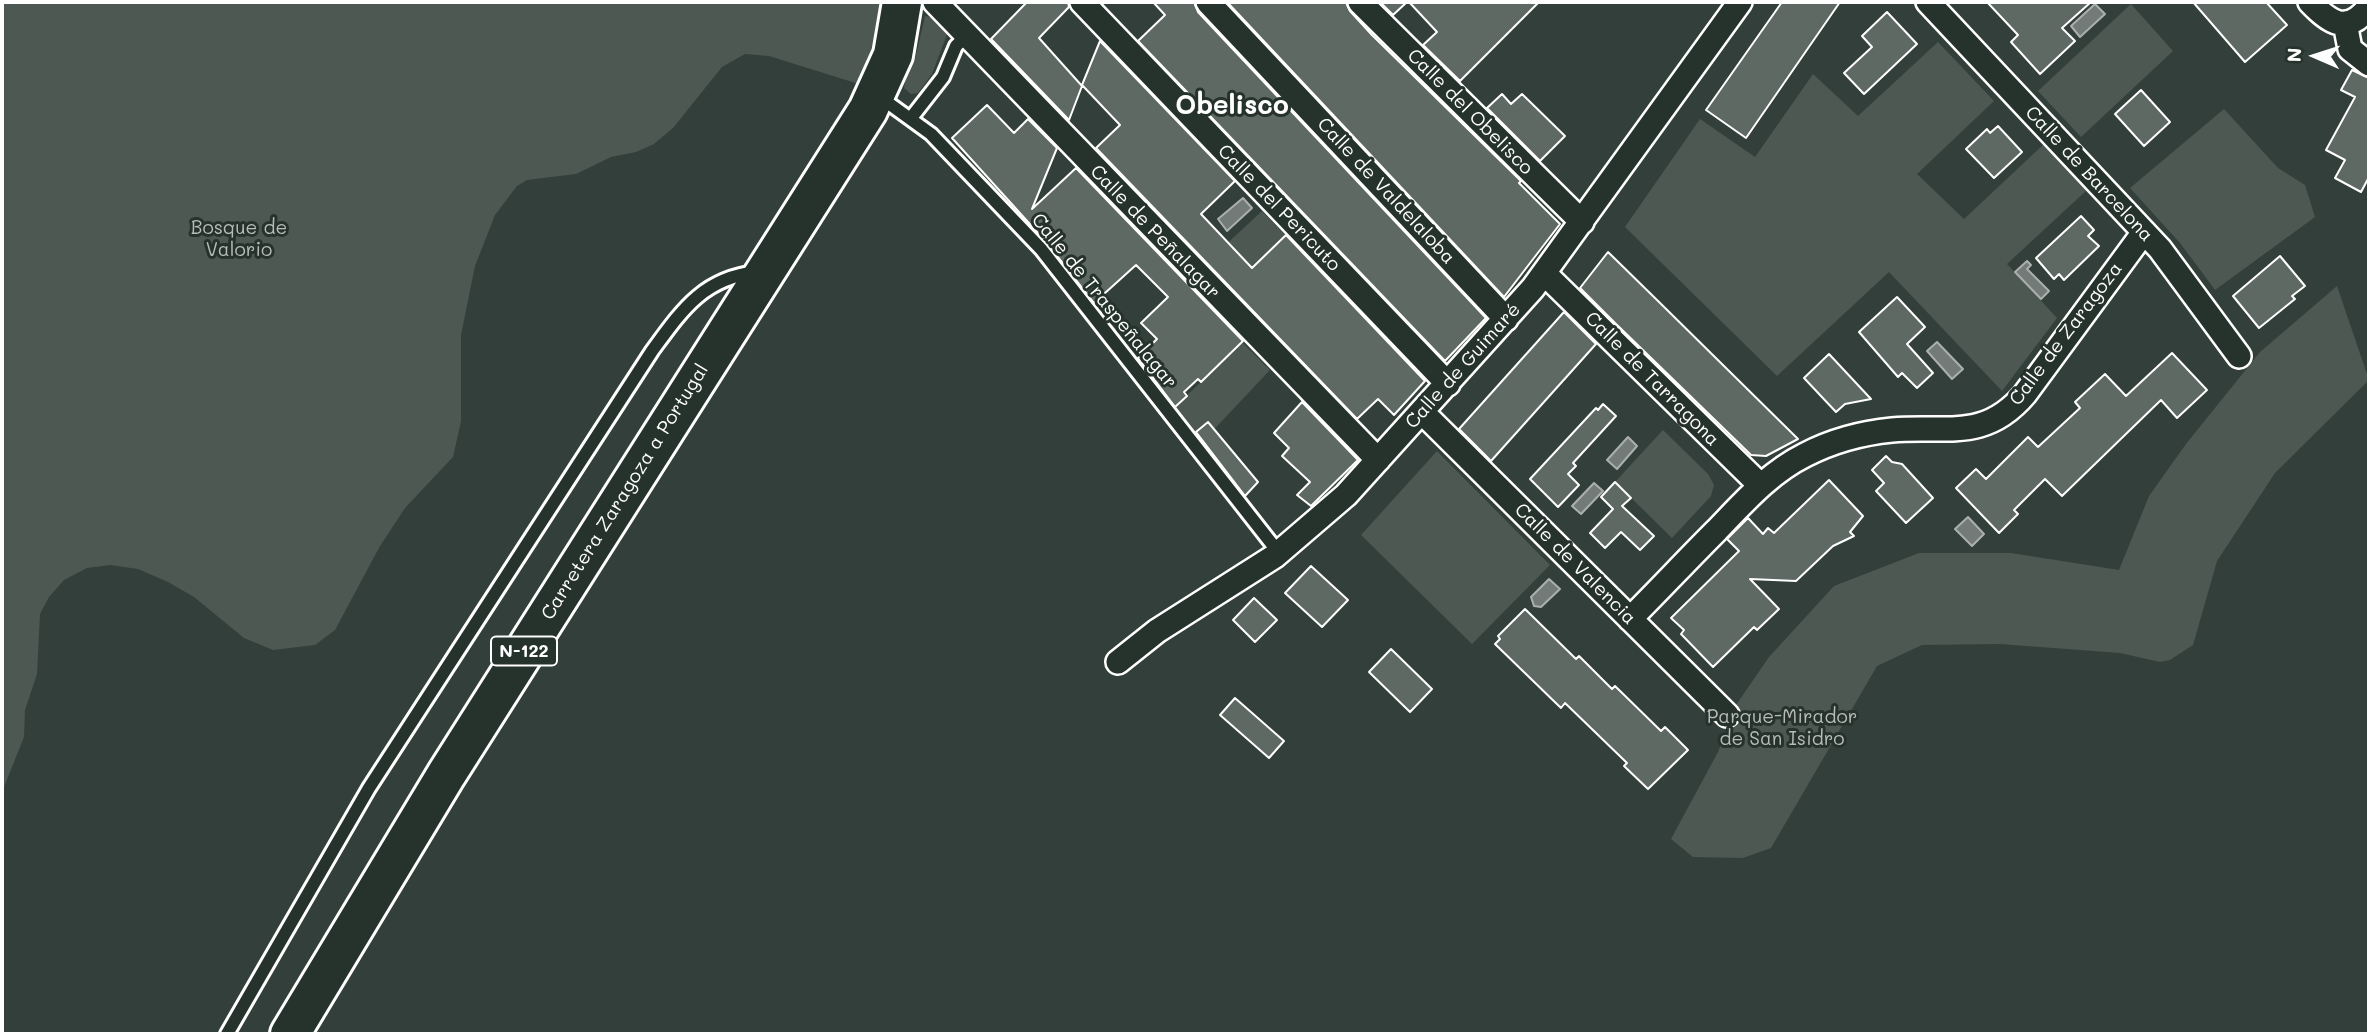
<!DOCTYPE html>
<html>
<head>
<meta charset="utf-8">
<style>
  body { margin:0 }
  #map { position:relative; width:2371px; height:1036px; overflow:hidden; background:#333f3a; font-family:Mali,sans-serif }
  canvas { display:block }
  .frame { position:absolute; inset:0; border:4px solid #fff; pointer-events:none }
  .north { position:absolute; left:2280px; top:21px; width:70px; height:70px; -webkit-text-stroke:5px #26332d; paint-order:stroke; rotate:273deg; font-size:19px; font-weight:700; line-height:28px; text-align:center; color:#fff }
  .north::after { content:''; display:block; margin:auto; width:24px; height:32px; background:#fff; clip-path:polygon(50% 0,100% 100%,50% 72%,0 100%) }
</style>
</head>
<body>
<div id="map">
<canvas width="2371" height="1036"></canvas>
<div class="frame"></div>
<div class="north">N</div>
</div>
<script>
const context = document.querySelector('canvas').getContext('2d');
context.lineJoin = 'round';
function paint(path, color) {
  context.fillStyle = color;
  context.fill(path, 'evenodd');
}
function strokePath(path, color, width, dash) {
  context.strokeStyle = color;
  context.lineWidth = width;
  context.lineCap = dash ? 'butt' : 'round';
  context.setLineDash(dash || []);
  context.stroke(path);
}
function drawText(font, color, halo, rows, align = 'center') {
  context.font = font + ' Mali,sans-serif';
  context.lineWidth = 6;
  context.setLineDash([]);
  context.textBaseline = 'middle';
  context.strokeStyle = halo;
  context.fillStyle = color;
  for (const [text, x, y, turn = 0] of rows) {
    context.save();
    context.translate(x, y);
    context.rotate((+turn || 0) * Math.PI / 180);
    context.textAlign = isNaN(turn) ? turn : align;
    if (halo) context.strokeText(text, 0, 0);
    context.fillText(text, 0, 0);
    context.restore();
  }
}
paint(new Path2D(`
  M2,2H885L883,24L862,85L769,56L745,54L722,67L673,128L654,144L636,152L611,157L576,174L527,180L517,186L495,215L475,266L461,335V421L453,457L405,508L380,546L335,630L315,645L273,650L244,638L194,597L168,582L138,569L110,565L87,568L64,580L49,597L40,614L37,674L25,710L24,737L2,792Z
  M2131,4L2173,51L2081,137L2038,91Z
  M925,16L935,18L948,32L932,74L918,93L911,94L904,88L909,58L915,59Z
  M1938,42L1994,101L1917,174L1964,219L2044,144L2087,190L2007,264L2057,318L2002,391L1889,272L1777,376L1625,227L1700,119L1755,157L1813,74L1858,116Z
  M2224,109L2278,168L2305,185L2315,217L2215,290L2180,243L2130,188Z
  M1262,211L1286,236L1229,289L1205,264Z
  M2337,286L2369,380L2275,473L2217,561L2193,645L2170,660L2160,662L2120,653L2000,644L1922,645L1877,666L1771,848L1743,858L1693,857L1671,839L1718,752L1736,705L1769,657L1834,586L1919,553H2011L2119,570L2149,496L2186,444L2260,352Z
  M1242,342L1270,370L1203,441L1175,407Z
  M1663,430L1708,474L1714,485L1711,496L1672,538L1615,482Z
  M1437,451L1550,565L1472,644L1361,535Z`), '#4d5853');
const water = new Path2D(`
  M2095,4L2105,14L2080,37L2071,26Z
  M1243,198L1252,208L1227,231L1218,219Z
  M2027,261L2031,265L2027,269L2049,291L2041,299L2015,272Z
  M1937,342L1963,369L1952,379L1927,351Z
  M1628,437L1637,446L1617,469L1607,460Z
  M1594,483L1603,491L1581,514L1572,506Z
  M1968,517L1984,534L1972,546L1955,529Z
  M1549,579L1560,589L1541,607L1534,606L1531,597Z`);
paint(water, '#737b78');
strokePath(water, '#abb0ae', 2);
const building = new Path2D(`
  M1027,2H1068L1069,7L1039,38L1082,86L1069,120L991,39Z
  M1153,2H1194L1198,12L1486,318L1445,361L1138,41L1165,15Z
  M1227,2H1346L1350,11L1372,35L1521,181L1519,183L1560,224L1504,297Z
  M1380,2H1407L1393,15Z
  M1409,2H1539L1460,81L1423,45L1437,32Z
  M1782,2H1840L1746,138L1706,110Z
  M1987,2H2091L2062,28L2075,41L2040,74L2011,42L2018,35Z
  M2193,2H2266L2287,25L2245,62Z
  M1887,12L1917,44L1864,94L1844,73L1872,47L1862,36Z
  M1100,41L1235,181L1201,214L1252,268L1286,235L1425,381L1394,415L1378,399L1357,419L1096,148L1120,125L1082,85Z
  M2352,70L2369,78V177L2361,192L2335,178L2345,160L2326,150L2355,97L2341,90Z
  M2141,90L2170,122L2144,146L2115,114Z
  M1502,94L1511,104L1522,94L1565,136L1540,161L1487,108Z
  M987,105L1014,133L1028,119L1057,148L1032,209L1076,168L1243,341L1201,382L1198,379L1184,392L1187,396L1175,407L1138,358L1157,339L1141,323L1168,297L1136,265L1094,303L1047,243L952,138Z
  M1998,126L2022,152L1994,178L1966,149L1987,129L1990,133Z
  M2081,216L2094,230L2088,236L2099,246L2064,280L2059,274L2054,279L2036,258Z
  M1608,252L1656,299L1798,439L1766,456L1751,455L1615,323L1580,288Z
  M2280,256L2305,286L2292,296L2295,299L2259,328L2233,296Z
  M1897,297L1925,327L1907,344L1933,373L1917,388L1902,373L1898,377L1859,332Z
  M1564,312L1596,344L1491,461L1459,429Z
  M2172,353L2207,390L2177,418L2161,400L2062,496L2045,479L2014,510L2018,514L1999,533L1956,488L1976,469L1986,479L2028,437L2038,447L2080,408L2075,402L2105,374L2126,396Z
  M1829,354L1871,399L1845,404L1836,412L1804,378Z
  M1302,402L1358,460L1311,506L1297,495L1310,482L1282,456L1289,448L1274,433Z
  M1603,404L1616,416L1573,463L1576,466L1568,474L1579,485L1558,507L1530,479L1596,408L1598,410Z
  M1208,422L1258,482L1245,496L1196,432Z
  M1886,456L1892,462L1902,464L1933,498L1906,523L1876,491L1884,483L1872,470Z
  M1829,480L1863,516L1850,532L1854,536L1833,546L1796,581L1750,579L1779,609L1757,630L1754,627L1713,667L1681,634L1684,630L1671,618L1739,551L1727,539L1748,518L1763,534L1768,528L1774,533Z
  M1615,482L1631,498L1622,506L1654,536L1640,550L1621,532L1605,548L1590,533L1613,509L1601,497Z
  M1311,566L1348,600L1322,627L1285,593Z
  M1254,598L1277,620L1255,642L1233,620Z
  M1525,609L1576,659L1579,656L1612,689L1615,686L1661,731L1665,727L1688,750L1648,789L1624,766L1627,763L1565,703L1561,708L1495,644L1500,639L1498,636Z
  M1391,649L1432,689L1410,712L1369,672Z
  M1235,698L1284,741L1269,758L1220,715Z`);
paint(building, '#5f6964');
strokePath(building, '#fff', 2);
const lane = new Path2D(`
  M880,97L931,134L1041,249L1279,553
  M911,118L943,77L956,46L967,35
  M227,1034L369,788L652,351C682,310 703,278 757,272`);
const street = new Path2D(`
  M935,2L1378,460
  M1082,2L1448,384
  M1208,2L1506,319
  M1360,2L1582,222
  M1928,2L2160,249L2239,356
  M2310,2C2330,23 2347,35 2369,7
  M2345,23L2350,49L2369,64
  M1544,273L1760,485
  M1422,412L1727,715
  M1630,619C1659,590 1687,560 1716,531C1744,502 1769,473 1805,455C1832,441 1861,433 1892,430C1946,425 1984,442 2025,394L2144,232
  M1118,662L1157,631L1275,556L1346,495L1533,288L1740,2`);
const highway = new Path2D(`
  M290,1034L446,775L868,110L893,55L902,2`);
strokePath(lane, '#fff', 18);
strokePath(street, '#fff', 28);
strokePath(highway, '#fff', 44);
strokePath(lane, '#26332d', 12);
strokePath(street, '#26332d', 23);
strokePath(highway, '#26332d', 38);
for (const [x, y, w] of [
  [524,651,66]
]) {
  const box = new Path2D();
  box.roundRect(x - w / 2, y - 14.5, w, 29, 5);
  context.fillStyle = '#26332d';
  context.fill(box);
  strokePath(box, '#fff', 2);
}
drawText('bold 18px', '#fff', null, [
  ["N-122",524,651]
]);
drawText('19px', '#fff', '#26332d', [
  ["Calle del Obelisco",1470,112,45],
  ["Calle de Barcelona",2089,174,47],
  ["Calle de Valdelaloba",1386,191,47],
  ["Calle del Pericuto",1279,208,46],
  ["Calle de Peñalagar",1155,232,46],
  ["Calle de Traspeñalagar",1104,301,51],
  ["Calle de Zaragoza",2066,334,-53],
  ["Calle de Guimaré",1463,366,-48],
  ["Calle de Tarragona",1652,379,45],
  ["Carretera Zaragoza a Portugal",625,492,-58],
  ["Calle de Valencia",1575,564,45]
]);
drawText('19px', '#b8bcba', '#26332d', [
  ["Bosque de",239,228],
  ["Valorio",239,250],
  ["Parque-Mirador",1782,717],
  ["de San Isidro",1782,739]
]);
drawText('bold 26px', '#fff', '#26332d', [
  ["Obelisco",1232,106]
]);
</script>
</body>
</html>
